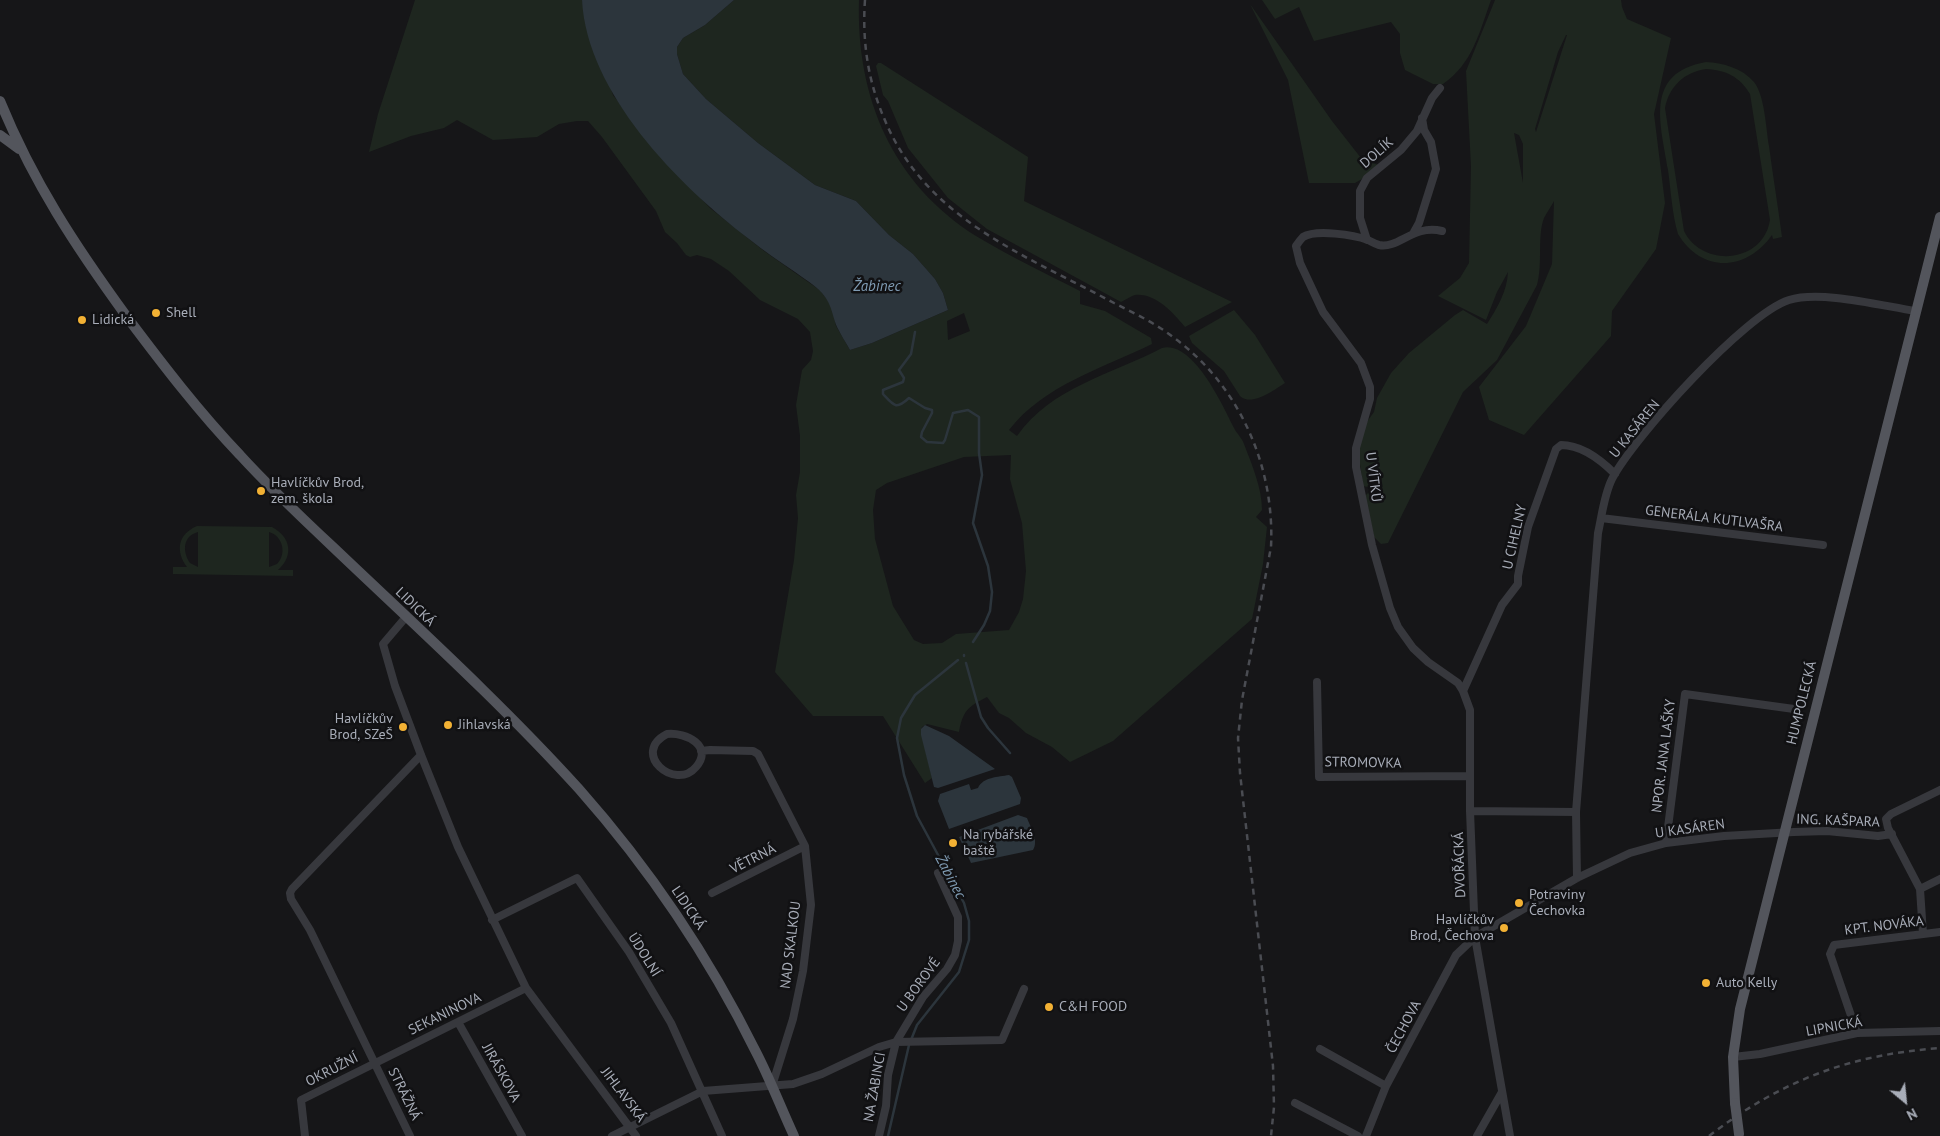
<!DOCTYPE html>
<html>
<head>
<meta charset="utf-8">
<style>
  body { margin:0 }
  #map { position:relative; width:1940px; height:1136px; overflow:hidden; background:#161618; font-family:"PT Sans",sans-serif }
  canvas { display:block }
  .north { position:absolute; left:1880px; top:1076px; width:50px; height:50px; -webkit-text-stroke:4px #111113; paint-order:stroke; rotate:152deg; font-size:14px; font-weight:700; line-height:20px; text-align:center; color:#a8adb8 }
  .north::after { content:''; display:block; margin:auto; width:18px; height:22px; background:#a8adb8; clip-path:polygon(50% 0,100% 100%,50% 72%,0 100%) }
</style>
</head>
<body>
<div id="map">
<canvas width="1940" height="1136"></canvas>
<div class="north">N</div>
</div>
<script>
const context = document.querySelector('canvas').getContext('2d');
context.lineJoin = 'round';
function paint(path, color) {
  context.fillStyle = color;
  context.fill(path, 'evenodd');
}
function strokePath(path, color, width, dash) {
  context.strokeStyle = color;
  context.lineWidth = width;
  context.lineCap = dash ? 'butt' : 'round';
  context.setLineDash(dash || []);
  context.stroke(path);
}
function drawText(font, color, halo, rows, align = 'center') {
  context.font = font + ' "PT Sans",sans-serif';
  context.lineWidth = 5;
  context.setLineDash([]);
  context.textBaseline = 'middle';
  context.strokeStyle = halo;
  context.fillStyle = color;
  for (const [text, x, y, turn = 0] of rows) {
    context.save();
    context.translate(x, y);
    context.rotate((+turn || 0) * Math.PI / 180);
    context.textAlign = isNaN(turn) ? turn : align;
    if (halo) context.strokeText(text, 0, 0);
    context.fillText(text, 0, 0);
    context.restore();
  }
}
paint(new Path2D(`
  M415,0H582L613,95L654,149L710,208L764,251L821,291L832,307L836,326L850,350L872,343L948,310L943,293L935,279L913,254L889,235L856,201L815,185L758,143L706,99L683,74L677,54V47L683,38L705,25L734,0H859C856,97 892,183 976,236C1009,256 1045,273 1080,291V304L1105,311L1151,338L1152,344C1103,368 1044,385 1009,430L1017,436C1051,387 1113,374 1162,348C1193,340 1223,406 1234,428C1237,434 1242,438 1244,444C1252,465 1262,488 1262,510L1256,517L1267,527L1263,564L1252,619L1113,741L1070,762L1052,747L1026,733L1009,718L999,713L987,697C968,707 963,710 959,732L927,724L922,727L921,731L932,778L925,783L883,716H813L775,672L794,560L798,518L796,495L800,472V436L796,405L802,370L811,360L813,351L810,332L798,319L760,300L729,271L711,259L697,255L690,257L686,255L677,243L665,232L656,211L602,137L588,121H577L559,124L537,137L493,140L457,120L444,128L411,136L369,152L378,114ZM964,313L970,331L948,340L947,321ZM1011,455L1010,479L1022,523L1026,571L1023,599L1019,612L1009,630L956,634L942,643L923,644L914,640L893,606L875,539L873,510L876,490L887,483L964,457Z
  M1262,0H1491C1479,33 1473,63 1443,84H1433L1405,70L1400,53V34L1391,22L1314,41L1299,7L1275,19Z
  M1495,0H1621L1622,7L1627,19L1671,38L1654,114L1665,203L1656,249L1612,311L1611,336L1524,435L1489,420L1479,387L1526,326L1552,264L1554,201C1551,207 1547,212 1544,218C1537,236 1543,264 1537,285L1497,360L1463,392L1388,543L1381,544L1374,537L1365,496L1370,491L1368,487L1363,486L1358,449L1366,423L1374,412L1377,398L1391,373L1409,353L1455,315L1463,310L1487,324C1497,308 1507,292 1508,272L1497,292L1486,320L1438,296L1460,278L1469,263L1471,166L1466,71ZM1566,35H1567L1536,132L1535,129L1558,52ZM1514,133L1519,135L1523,144V183Z
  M1250,4L1332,121L1361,158L1383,167L1355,183H1309L1288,80Z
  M1706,62C1723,63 1742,68 1754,82C1765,96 1766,129 1769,146C1773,176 1778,207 1782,237L1773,239L1772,235C1747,271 1702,274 1678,234C1672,214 1671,191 1668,170C1661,125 1643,73 1706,62ZM1706,69C1726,70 1740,77 1750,94L1770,220C1763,264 1702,268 1684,231L1665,108C1669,87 1684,72 1706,69Z
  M878,63H881L1028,157L1024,201L1232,302L1185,327C1173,313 1156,293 1135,295C1131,296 1125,300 1121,302L987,229L948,198L908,148L888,101L883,95L876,66Z
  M1234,310L1255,335L1285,383C1274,390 1252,407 1240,396L1224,371L1192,343L1189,336Z
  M197,526L272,527C291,537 294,556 278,570H293V576L173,574V567H187C175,551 178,534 197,526ZM198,532V567L190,563C182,551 183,536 198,532ZM269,532C283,536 287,554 277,564L269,567Z`), '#1e261f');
paint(new Path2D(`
  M582,0H734L705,25L683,38L677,47V54L683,74L706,99L758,143L815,185L856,201L889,235L913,254L935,279L943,293L948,310L872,343L850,350C846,343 841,335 837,327C831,312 833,307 822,293C815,285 803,278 795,272C779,261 764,251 749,239C678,185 587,93 582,0Z
  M925,725L949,736L995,769L938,788L934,787L921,735V729Z
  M1009,775L1012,777L1021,798L1020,804L949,829L938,801L940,794L969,784L971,790L978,788C983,777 998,777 1009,775Z
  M1018,815L1027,818C1031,828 1039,841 1033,850L971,863L959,837Z`), '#2c353c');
strokePath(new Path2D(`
  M915,332L911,354L899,370L904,378L903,382L883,390V394C894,406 896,410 909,398L925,408L932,410V413L922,432L921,437L927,442L943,443L945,440L953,413L968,410L979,417V453L982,475L973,523L988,566L992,592L990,611L984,625L973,642
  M964,655V656
  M966,663L981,717L988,728L1010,753
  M888,1136L909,1045L917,1025L959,972L969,940V921L964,903L917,816L904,775L897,738L901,718L915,695L958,660`), '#2c353c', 2.5);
strokePath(new Path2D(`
  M1442,231C1413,224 1399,249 1379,245C1375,244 1372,242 1368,240C1354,235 1316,229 1303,237C1301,239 1298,243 1296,246L1300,263L1323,312L1361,363L1370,387V399L1356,448V467L1372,545L1390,608L1398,627L1413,648L1428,662L1458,683L1463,691L1470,710V811L1475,937L1510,1136
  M1414,232L1419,223L1436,169L1431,142L1424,130L1422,118
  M1367,240L1360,218V191L1367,178L1401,150L1417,131L1432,98L1440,88
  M1601,518L1823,545
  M406,617L383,644L395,686L421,755L458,847L526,988L636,1136
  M1317,682L1319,777L1470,776
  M1463,691L1502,605L1518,584V576L1528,527L1556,449L1561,445C1581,445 1601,460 1615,474
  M667,734C686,732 714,746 696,767C675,792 630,753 667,734Z
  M701,751L710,750L753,751L758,754L805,846L811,905L803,971L793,1019L772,1086
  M1470,811L1576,812
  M1666,843L1685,694L1794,709
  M1577,878L1576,812L1598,533C1602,515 1604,495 1612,479C1634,437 1745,314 1789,300C1821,290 1882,306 1916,311
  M1920,889L1940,879
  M712,893L805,846
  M492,920L577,878L629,952L671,1023L722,1136
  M1923,934L1920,889L1888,828L1886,819L1891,814L1940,790
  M458,1022L522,1136
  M1857,1033L1830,954L1834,945L1940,932
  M1320,1049L1386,1086
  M1733,1057L1760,1054L1857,1033L1940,1031
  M1295,1103L1358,1136
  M305,1136L301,1100L526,988
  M410,1136L310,930L291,899L290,893L292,889L421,755
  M612,1136L703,1091L793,1084L822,1074L879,1047L896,1042L1002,1040L1024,989
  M879,1136L886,1106L888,1075L896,1042L923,997L947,969L955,955L958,941V917L938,873
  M1366,1136L1386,1086L1456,955L1475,937L1577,878L1630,853L1666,843L1724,836L1794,832L1827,831L1878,836L1892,834
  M1477,1136L1502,1092`), '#37383d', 8);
strokePath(new Path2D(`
  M0,101C33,182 76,247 127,317C163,365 199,412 240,455C270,488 302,518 334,548C417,627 502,704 579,789C649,868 709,957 756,1052C770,1079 781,1108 794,1136
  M0,135L19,149
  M1735,1103L1733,1057L1740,1009L1940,217`), '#53555c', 10);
strokePath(new Path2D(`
  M865,0C862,41 868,81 884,118C925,219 1025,255 1114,303C1134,313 1155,323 1173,337C1239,385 1275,466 1271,547L1242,700L1238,738L1240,773L1273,1066L1274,1107L1271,1136
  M1709,1136C1782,1080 1849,1055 1940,1048`), '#4a4c52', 2.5, [6, 5]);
strokePath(new Path2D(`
  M1735,1103L1739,1134`), '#53555c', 10);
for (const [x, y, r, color] of [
  [156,313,5,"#f2b134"],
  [82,320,5,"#f2b134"],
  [261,491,5,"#f2b134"],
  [448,725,5,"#f2b134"],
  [403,727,5,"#f2b134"],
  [953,843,5,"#f2b134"],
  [1519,903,5,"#f2b134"],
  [1504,928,5,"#f2b134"],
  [1706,983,5,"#f2b134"],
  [1049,1007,5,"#f2b134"]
]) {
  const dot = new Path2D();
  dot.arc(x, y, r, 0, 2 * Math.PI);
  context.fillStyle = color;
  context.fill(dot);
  strokePath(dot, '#111113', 2);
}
drawText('14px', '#a8adb8', '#111113', [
  ["DOLÍK",1377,153,-41],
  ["U KASÁREN",1635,429,-51],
  ["U VÍTKŮ",1373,477,83],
  ["GENERÁLA KUTLVAŠRA",1714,519,7],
  ["U CIHELNY",1515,537,-77],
  ["LIDICKÁ",415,607,44],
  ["HUMPOLECKÁ",1802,703,-76],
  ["NPOR. JANA LAŠKY",1664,756,-83],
  ["STROMOVKA",1363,763,1],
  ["ING. KAŠPARA",1838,821,2],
  ["U KASÁREN",1690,829,-8],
  ["VĚTRNÁ",753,859,-27],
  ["DVOŘÁCKÁ",1460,865,-92],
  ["LIDICKÁ",688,908,56],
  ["KPT. NOVÁKA",1884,926,-7],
  ["NAD SKALKOU",791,945,-83],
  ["ÚDOLNÍ",644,955,58],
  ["U BOROVÉ",919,985,-54],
  ["SEKANINOVA",445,1014,-26],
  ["ČECHOVA",1404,1027,-62],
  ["LIPNICKÁ",1834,1027,-10],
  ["OKRUŽNÍ",332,1070,-27],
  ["JIRÁSKOVA",501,1073,61],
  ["NA ŽABINCI",875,1087,-80],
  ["STRÁŽNÁ",404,1094,64],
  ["JIHLAVSKÁ",623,1095,53]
]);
drawText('14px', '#a8adb8', '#111113', [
  ["Shell",166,313],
  ["Lidická",92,320],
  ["Havlíčkův Brod,",271,483],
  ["zem. škola",271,499],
  ["Havlíčkův",393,719,"right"],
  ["Brod, SZeŠ",393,735,"right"],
  ["Jihlavská",458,725],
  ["Na rybářské",963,835],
  ["baště",963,851],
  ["Potraviny",1529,895],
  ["Čechovka",1529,911],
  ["Havlíčkův",1494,920,"right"],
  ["Brod, Čechova",1494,936,"right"],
  ["Auto Kelly",1716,983],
  ["C&H FOOD",1059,1007]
], 'left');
drawText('italic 15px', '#7f9bb3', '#111113', [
  ["Žabinec",877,287],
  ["Žabinec",950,877,62]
]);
</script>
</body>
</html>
